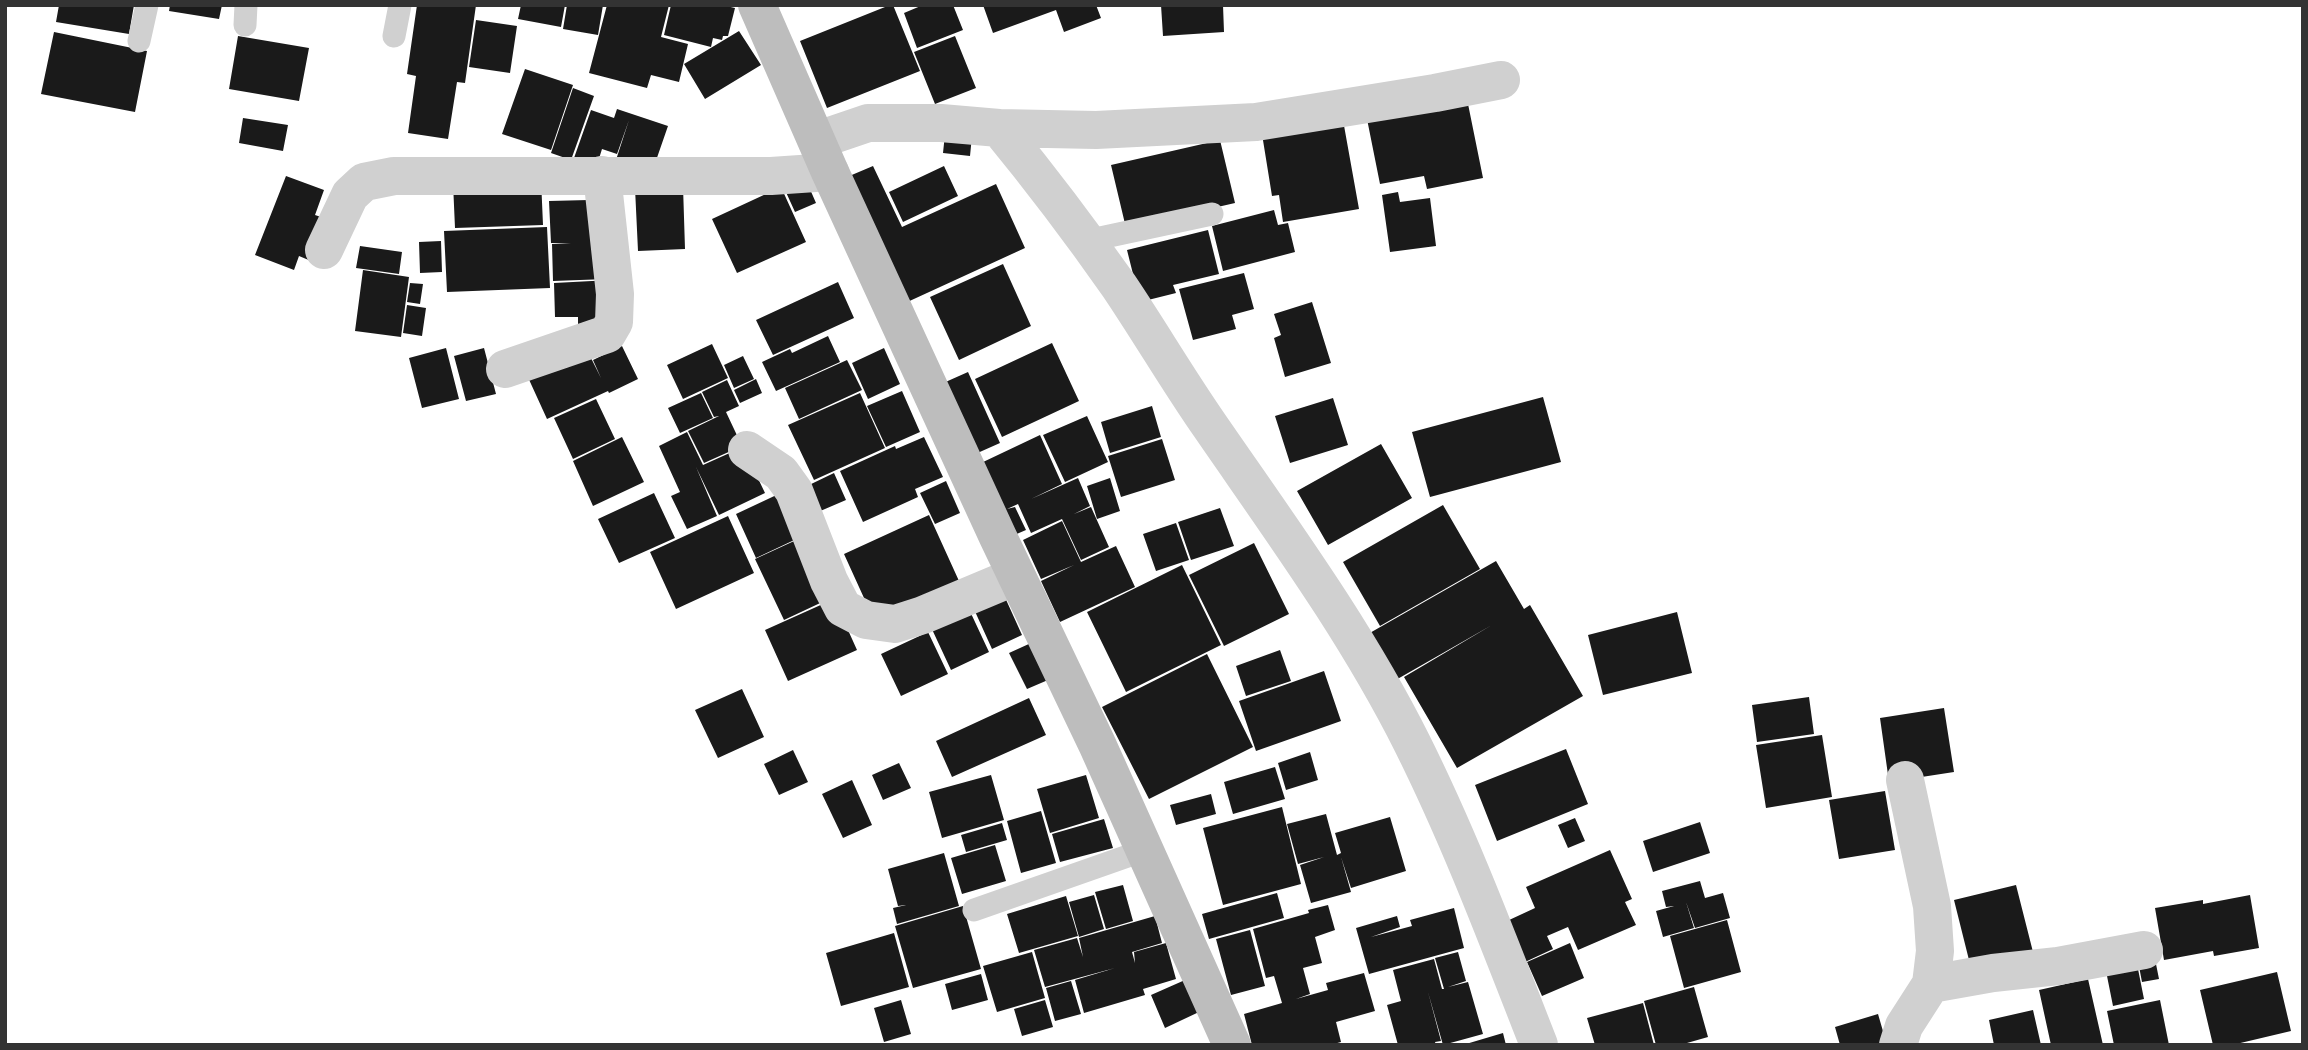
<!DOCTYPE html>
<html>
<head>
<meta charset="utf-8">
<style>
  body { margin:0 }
  #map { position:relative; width:2308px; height:1050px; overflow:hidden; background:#fff; font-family:Ubuntu,sans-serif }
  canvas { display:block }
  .frame { position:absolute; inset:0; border:7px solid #333; pointer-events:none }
</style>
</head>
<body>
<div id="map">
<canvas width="2308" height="1050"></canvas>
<div class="frame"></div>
</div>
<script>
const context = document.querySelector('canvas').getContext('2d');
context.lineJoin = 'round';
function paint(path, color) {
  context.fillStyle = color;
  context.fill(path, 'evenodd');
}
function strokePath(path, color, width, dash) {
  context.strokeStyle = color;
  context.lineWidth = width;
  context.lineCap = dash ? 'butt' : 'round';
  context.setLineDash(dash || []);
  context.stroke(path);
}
paint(new Path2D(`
  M59,5H134L129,34L56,22Z
  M170,5H222L219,19L169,11Z
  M417,5H476L465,83L457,82L448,139L408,133L416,76L407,74Z
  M521,5H565L561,27L518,19Z
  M567,5H603L598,35L563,29Z
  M607,5H669L661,37L688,44L679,82L651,75L647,88L589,73Z
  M671,5H722L735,8L728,36H723L722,40L713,38L711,47L664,35Z
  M890,5H893L920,71L827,108L800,41Z
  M923,5H953L963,30L917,48L904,13Z
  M983,5H1096L1101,18L1064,32L1056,10L993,33Z
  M1161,5H1223L1224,32L1163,36Z
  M476,20L517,26L510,73L469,67Z
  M739,31L761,65L705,99L684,64Z
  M54,32L147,51L135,112L41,94Z
  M238,36L309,48L299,101L229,89Z
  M955,36L976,88L935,104L914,52Z
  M525,69L573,85L551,150L502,134Z
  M573,88L594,96L571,160L551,153Z
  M1467,99L1483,178L1427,189L1424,176L1380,184L1367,119Z
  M617,109L668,126L651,175L615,163L629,120L617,154L602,149L597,165L574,158L591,110L614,118Z
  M243,118L288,125L283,151L239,143Z
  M1343,120L1359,209L1283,222L1279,195L1272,196L1262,134Z
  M945,134L972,136L970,156L943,153Z
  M1220,140L1235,203L1126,228L1111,165Z
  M873,166L902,227L996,184L1025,248L903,304L847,177Z
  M944,166L958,196L903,222L889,192Z
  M286,176L324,190L315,215L327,219L311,261L299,256L294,270L255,255Z
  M541,179L543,225L455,228L453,183Z
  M806,180L816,203L795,212L785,190Z
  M683,186L685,249L638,251L635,188Z
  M781,187L806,242L737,273L712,219Z
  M1398,192L1400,202L1430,198L1436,246L1390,252L1382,195Z
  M589,200L607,279L553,281L552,244L571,243H551L549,201Z
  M1274,210L1278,225L1288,223L1295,252L1223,271L1212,226Z
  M547,227L550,288L447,292L444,231Z
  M1208,230L1219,274L1173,285L1176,293L1140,302L1127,250Z
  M441,241L442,272L420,273L419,242Z
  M360,246L402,252L399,274L356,268Z
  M1003,264L1031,326L959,360L930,297Z
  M363,270L409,277L401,337L355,331Z
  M1244,273L1254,309L1232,315L1236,329L1193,340L1179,289Z
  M611,280L605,316L578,335V317H555L554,283Z
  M838,282L854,318L773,355L756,320Z
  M410,283L423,284L420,304L407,302Z
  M1312,302L1331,363L1285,377L1274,338L1281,335L1274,314Z
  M407,305L426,308L422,336L403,333Z
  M828,336L840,362L776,391L762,362L790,349L792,353Z
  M1052,343L1079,401L1002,437L975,379Z
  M712,344L728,378L683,399L667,365Z
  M585,346L601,378L593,360L622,346L638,379L609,393L608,391L547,419L526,373Z
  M446,348L459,399L422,408L409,358Z
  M484,348L496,394L466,401L454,356Z
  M884,348L900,384L868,399L852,363Z
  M743,356L754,379L734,388L724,365Z
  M847,360L862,390L799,419L785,388Z
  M968,372L1000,443L973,455L941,384Z
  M756,379L762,393L740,403L734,390Z
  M727,380L739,406L726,412L742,446L704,463L688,431L719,416L714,417L702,392Z
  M902,391L920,432L886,447L867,406Z
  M701,393L713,418L680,433L668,408Z
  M860,393L885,448L814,480L788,425Z
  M1543,397L1561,462L1430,497L1412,432Z
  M1333,398L1348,445L1290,463L1275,416Z
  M596,399L615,439L573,459L554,418Z
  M1152,406L1161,437L1110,453L1101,422Z
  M1087,416L1108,462L1065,482L1043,435Z
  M687,432L703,465L743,447L765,493L719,515L696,467L717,516L687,529L671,496L680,492L659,446Z
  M1040,435L1062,484L1031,499L1078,478L1090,506L1074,514L1091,507L1109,547L1081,560L1062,519L1031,533L1018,504L1007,509L1015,507L1026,530L1005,539L981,463Z
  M622,437L644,482L593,506L573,461Z
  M924,437L943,477L915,489L918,497L863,522L840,471L895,446L896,449Z
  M1162,439L1175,480L1121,497L1108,456Z
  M1381,444L1412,498L1328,545L1297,491Z
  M834,473L846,500L818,512L807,486Z
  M1110,478L1120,511L1097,519L1087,486Z
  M946,481L960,513L935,524L920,493Z
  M785,491L805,535L756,558L736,514Z
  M654,493L675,538L619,563L598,519Z
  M1443,505L1480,569L1380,626L1343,562Z
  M1220,508L1234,546L1191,560L1178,522Z
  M929,515L959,581L874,620L844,554Z
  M728,516L754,573L676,609L650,552Z
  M1062,521L1081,562L1116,546L1135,587L1060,622L1041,581L1074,565L1041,579L1023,540Z
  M1176,523L1189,560L1156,571L1143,534Z
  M805,536L833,597L784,620L755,559Z
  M1254,543L1289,614L1224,646L1189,575Z
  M1496,561L1524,609L1530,605L1583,696L1457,768L1404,677L1492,625L1394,681L1368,634Z
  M1182,565L1221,645L1126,692L1087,612Z
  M1003,593L1022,635L992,649L973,607Z
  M834,599L857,650L788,681L765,630Z
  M968,607L989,652L951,670L930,625Z
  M1677,612L1692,673L1603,695L1588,635Z
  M928,632L948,674L901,696L881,654Z
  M1031,643L1048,680L1027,689L1009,653Z
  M1280,650L1291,681L1246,696L1236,666Z
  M1207,654L1253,747L1149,799L1102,707Z
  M1324,671L1341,721L1256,751L1239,701Z
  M742,689L764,737L718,758L695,710Z
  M1809,697L1814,734L1757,742L1752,705Z
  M1029,698L1046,735L952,777L936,741Z
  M1944,708L1954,772L1889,782L1880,718Z
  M1822,735L1832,797L1766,808L1756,745Z
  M1566,749L1588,804L1497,841L1475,785Z
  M793,750L808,782L779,795L764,764Z
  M1310,752L1318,780L1286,790L1278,763Z
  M899,763L911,788L883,800L872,775Z
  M1275,767L1285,799L1233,814L1224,782Z
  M991,775L1004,820L942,838L929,792Z
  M1086,775L1099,818L1050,833L1037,789Z
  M852,780L872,825L843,838L822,794Z
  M1885,791L1895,850L1839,859L1829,800Z
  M1211,794L1216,814L1176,825L1170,805Z
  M1282,807L1301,884L1223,905L1203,828Z
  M1041,811L1056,863L1021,873L1007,821Z
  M1326,814L1337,855L1341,853L1335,833L1390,817L1406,871L1351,888L1341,857L1351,892L1311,903L1300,865L1324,857L1298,864L1287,824Z
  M1575,818L1585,841L1568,848L1558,825Z
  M1104,819L1113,848L1060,862L1052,834Z
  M1700,822L1710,853L1653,872L1643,841Z
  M1002,823L1007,840L966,852L961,835Z
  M995,845L1006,881L962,894L951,858Z
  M1610,850L1632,899L1625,902L1636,925L1578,950L1568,927L1547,936L1553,949L1525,962L1507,921L1535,908L1526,887Z
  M944,853L959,906L897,924L893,908L906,905L898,906L888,869Z
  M1700,881L1705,898L1723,893L1730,918L1695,928L1686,902L1694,928L1663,937L1656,911L1674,906L1666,907L1662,891Z
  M1123,885L1133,921L1106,929L1095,892Z
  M2016,885L2033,952L1971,968L1954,900Z
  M1277,893L1284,918L1209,939L1202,914Z
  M1094,895L1104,929L1079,937L1069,902Z
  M2250,895L2259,948L2214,956L2213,951L2164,960L2155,908L2203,900V904Z
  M1066,896L1078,936L1019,953L1007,914Z
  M1328,905L1335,930L1315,937L1322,963L1303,968L1310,994L1296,999L1328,990L1326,983L1364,973L1375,1011L1336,1022L1341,1042L1330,1045H1252L1244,1014L1282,1003L1274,976L1266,978L1253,929L1309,913L1308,910Z
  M963,906L981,969L913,988L895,926Z
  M1454,908L1464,948L1369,974L1356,928L1397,916L1400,927L1371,937L1412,926L1410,920Z
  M1155,916L1162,943L1132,952L1135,963L1134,952L1166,943L1176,979L1143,989L1145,995L1084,1013L1075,980L1115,968L1045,987L1034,950L1077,938L1083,957L1079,938Z
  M1727,920L1741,972L1684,988L1670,936Z
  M1250,930L1265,986L1231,995L1216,939Z
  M894,933L909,987L841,1006L826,953Z
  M1570,943L1584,978L1542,996L1527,962Z
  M1032,952L1045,998L997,1012L983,966Z
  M1458,952L1466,981L1448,987L1468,982L1483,1034L1443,1045L1428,992L1441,1041L1435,1042L1436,1045H1398L1387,1005L1401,1001L1393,970L1434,959L1442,989H1444L1435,958Z
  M2154,954L2159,979L2142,982L2137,956Z
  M2136,959L2144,999L2113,1006L2105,966Z
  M2277,972L2291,1031L2232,1045H2213L2200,990Z
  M981,974L988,1000L952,1010L945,984Z
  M2088,979L2103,1045H2051L2039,990Z
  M1185,980L1199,1012L1165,1028L1151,995Z
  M1071,981L1081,1014L1055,1021L1046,988Z
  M1694,987L1708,1037L1680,1045H1656L1644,1001Z
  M901,1000L911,1034L884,1042L874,1008Z
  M1045,1000L1053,1027L1022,1036L1014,1009Z
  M2160,1000L2169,1045H2114L2107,1011Z
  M1643,1003L1654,1045H1595L1587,1018Z
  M2033,1010L2041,1045H1994L1989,1020Z
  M1878,1014L1887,1045H1840L1835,1027Z
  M1503,1033L1506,1045H1466V1044Z`), '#1a1a1a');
strokePath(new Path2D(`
  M245,25L246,5
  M394,36L400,5
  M139,41L147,5
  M1086,241L1212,214
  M974,910L1145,850`), '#d0d0d0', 23);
strokePath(new Path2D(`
  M999,128L1096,130L1256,122L1435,93L1501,80
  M818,140L868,123H941L999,128C1041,179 1081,232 1119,286C1150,332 1178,380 1210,426C1281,529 1356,631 1412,743C1461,841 1499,943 1539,1045
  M324,250L350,195L364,182L394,176H771L830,172
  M505,369L607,334L614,322L615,294L602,175
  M747,450L781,473L794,491L829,581L843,608L866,620L895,624L923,615L1016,576
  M1931,984L1993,973L2058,966L2144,950
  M1898,1045L1904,1026L1931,984L1935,951L1932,906L1905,780`), '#d0d0d0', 38);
strokePath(new Path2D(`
  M757,5L830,172L998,537L1097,744L1232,1045`), '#bdbdbd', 38);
</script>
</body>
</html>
